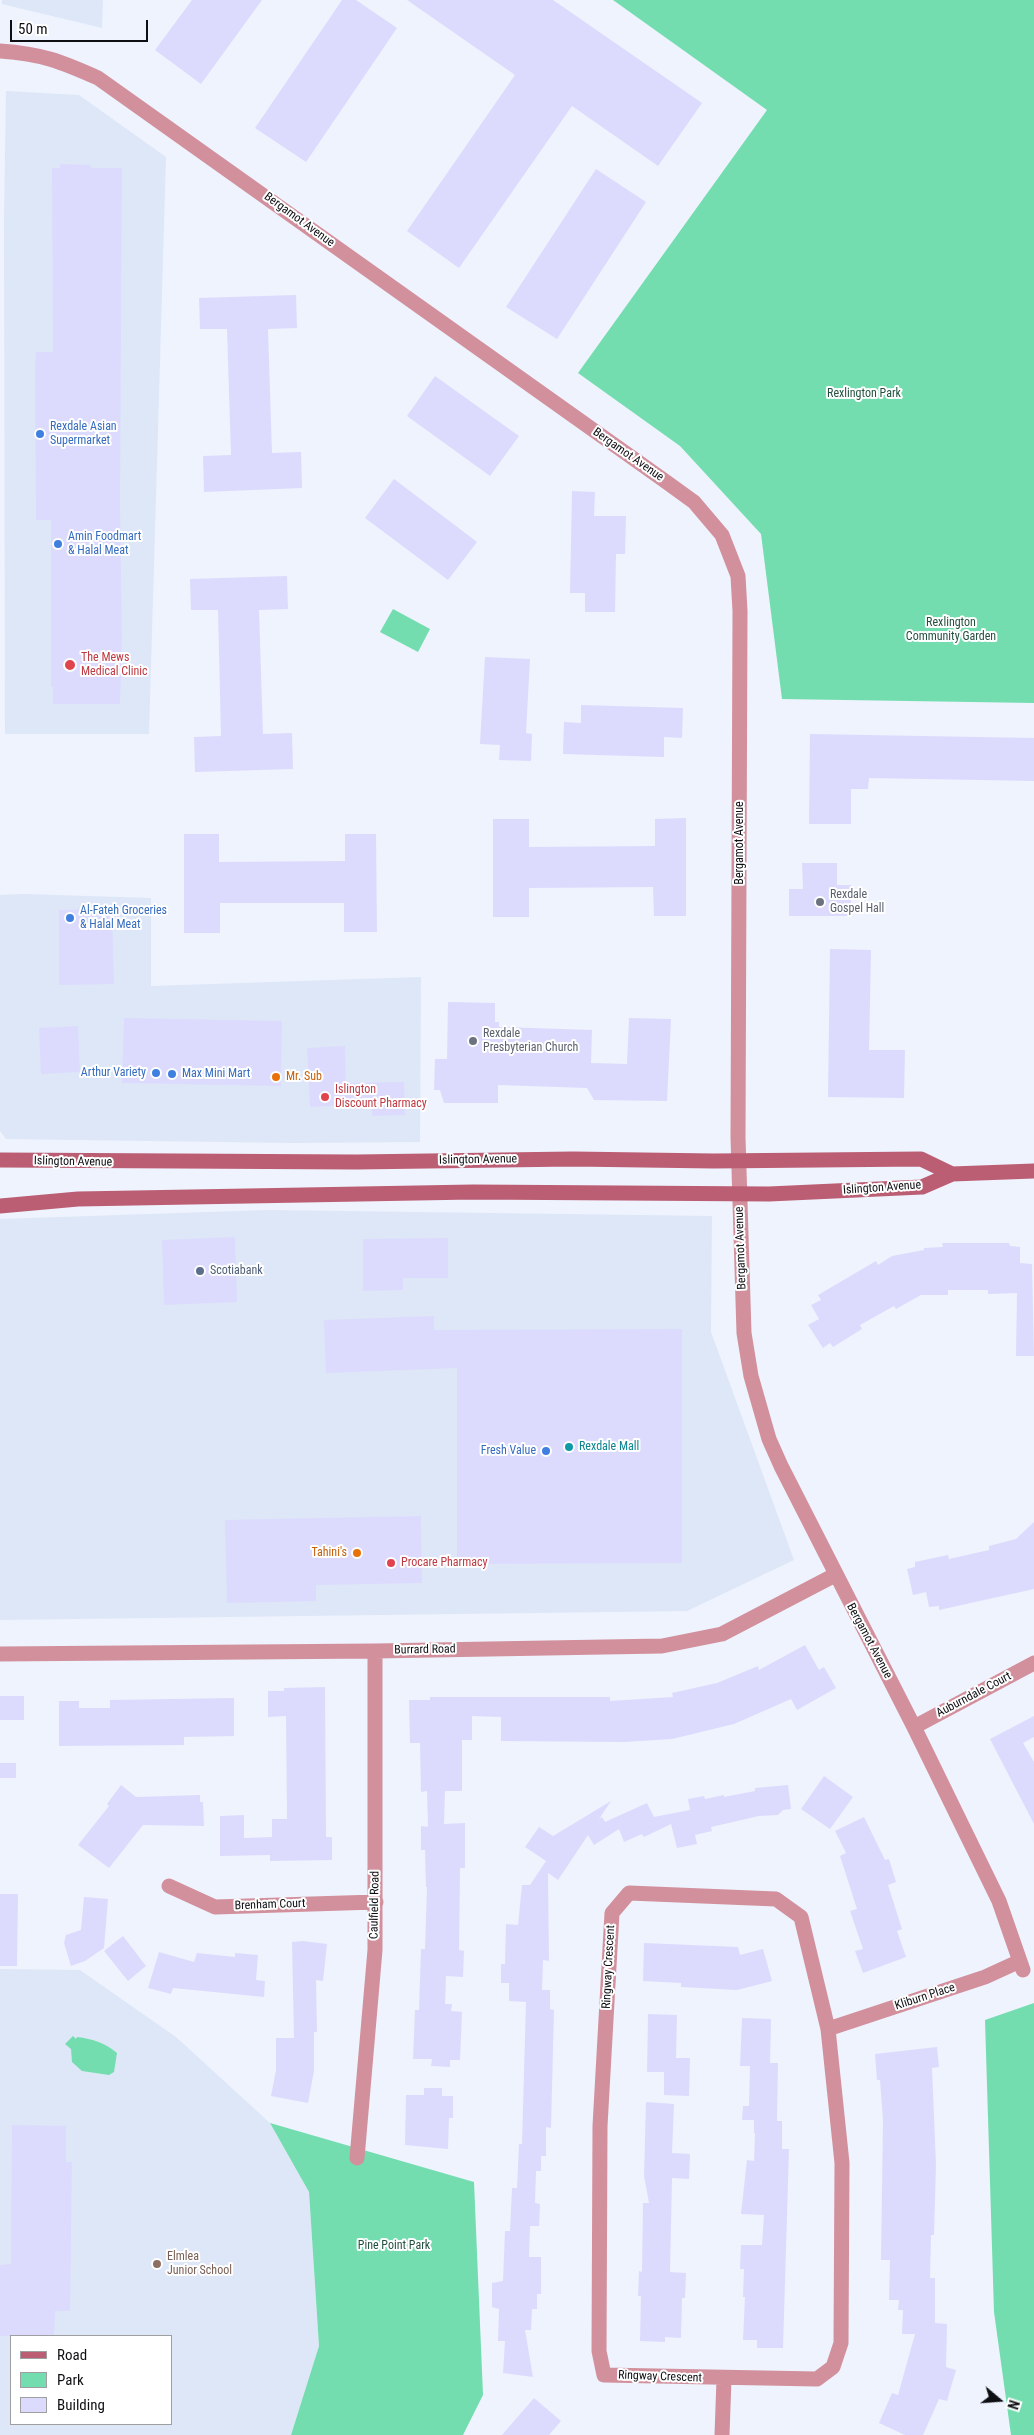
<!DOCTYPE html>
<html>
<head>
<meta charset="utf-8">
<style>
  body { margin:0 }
  #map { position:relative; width:1034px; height:2435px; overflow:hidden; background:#eef3fe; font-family:"Roboto Condensed",sans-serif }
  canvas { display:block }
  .legend { position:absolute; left:10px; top:2335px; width:162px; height:90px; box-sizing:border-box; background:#fff; border:1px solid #9f9fa1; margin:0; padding:6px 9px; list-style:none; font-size:15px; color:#0e0f13 }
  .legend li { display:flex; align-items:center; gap:10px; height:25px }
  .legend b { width:25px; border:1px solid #9f9fa1 }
  .north { position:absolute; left:974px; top:2375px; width:50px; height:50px; -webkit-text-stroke:4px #fff; paint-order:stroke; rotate:108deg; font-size:14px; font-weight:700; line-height:20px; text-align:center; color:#0e0f13 }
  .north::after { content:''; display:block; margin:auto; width:18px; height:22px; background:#0e0f13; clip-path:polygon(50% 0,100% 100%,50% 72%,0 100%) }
  .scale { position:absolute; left:10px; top:20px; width:138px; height:22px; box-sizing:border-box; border:2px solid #0e0f13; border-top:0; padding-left:6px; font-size:15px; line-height:18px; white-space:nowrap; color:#0e0f13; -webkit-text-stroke:4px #fff; paint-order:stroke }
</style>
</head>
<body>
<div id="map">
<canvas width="1034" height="2435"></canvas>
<ul class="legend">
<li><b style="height:6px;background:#bc5e73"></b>Road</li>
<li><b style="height:14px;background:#73ddaf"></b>Park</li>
<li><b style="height:14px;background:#dcdbfe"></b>Building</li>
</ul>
<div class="north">N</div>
<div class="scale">50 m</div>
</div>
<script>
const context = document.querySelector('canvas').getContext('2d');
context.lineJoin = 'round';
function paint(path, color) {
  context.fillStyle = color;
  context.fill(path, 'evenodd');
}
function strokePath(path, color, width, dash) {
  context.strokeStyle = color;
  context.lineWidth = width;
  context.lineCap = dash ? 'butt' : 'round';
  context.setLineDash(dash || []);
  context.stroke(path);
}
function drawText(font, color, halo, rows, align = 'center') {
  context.font = font + ' "Roboto Condensed",sans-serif';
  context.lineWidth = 4;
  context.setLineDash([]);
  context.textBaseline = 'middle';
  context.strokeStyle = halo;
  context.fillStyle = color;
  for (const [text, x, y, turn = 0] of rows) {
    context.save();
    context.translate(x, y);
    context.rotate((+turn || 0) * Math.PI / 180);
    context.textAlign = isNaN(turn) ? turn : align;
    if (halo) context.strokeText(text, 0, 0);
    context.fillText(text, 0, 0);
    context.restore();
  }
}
paint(new Path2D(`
  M2,0H103L102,28L2,4Z
  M6,91L79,95L166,157L149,734H5L4,218Z
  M24,894L151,898V986L421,977L420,1142L294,1143L6,1139L0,1131V895Z
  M268,1210L712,1216L711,1332L794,1560L687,1611L0,1620V1219Z
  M0,1969L80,1970L176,2037L270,2123L309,2192L319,2346L291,2435H0ZM11,2336H171V2424H11Z`), '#dee7f7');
paint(new Path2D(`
  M613,0H1034V703L782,699L761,534L680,446L578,373L767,110Z
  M393,609L430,629L418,652L380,632Z
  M1034,2003V2435H1011L994,2312L985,2020Z
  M73,2036L76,2039L77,2037C93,2039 105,2043 117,2053L114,2072L109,2075L82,2071L72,2062L71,2049L65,2044Z
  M270,2123L474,2182L483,2395L463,2435H291L319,2346L309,2192Z`), '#73ddaf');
paint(new Path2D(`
  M192,0H262L201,84L155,50Z
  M342,0H356L397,28L306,162L255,128Z
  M407,0H553L702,103L658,166L572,106L459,268L407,231L515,75Z
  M60,164L90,165L91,168H122L120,503L122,637L120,704H53V687H51V520H36L35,369L36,352H53L52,168H60Z
  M596,169L646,202L557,339L506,307Z
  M296,295L297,328L268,329L272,453L301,452L302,488L204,492L203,456L231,455L227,329H200L199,298Z
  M435,376L519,436L490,476L407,416Z
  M394,479L477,542L448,580L365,518Z
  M572,491L595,492L594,516H626L625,554H616L615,612H585V593H570Z
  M287,576L288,609L259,610L263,734L292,733L293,769L195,772L194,737L221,736L218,610H191L190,579Z
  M485,657L530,659L526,733L532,734L531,761L499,760L500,745L480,744Z
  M581,705L683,708L682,738L664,737V757L563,754L564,722L581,723Z
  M810,734L1034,738V781L869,778L868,789H851V824H809Z
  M686,818V916H654L653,887L529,888V917H493V819H529V847L655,846V819Z
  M184,834H219V862L345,861V834H376L377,932H344V903H220V933H184Z
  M802,863H837V885H851V916H789V889H803Z
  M112,909L114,984L59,985V910Z
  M830,949L871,950L869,1050H905L904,1098L828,1097Z
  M448,1002L495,1003V1022H499V1027L592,1030L591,1063L627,1064L629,1018L671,1019L667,1101L594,1100L587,1088L498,1085V1103H444L440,1090H434L435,1059H447Z
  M124,1018L282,1021L281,1086L122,1083Z
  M78,1026L80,1072L41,1074L39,1028Z
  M345,1046L346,1083L404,1082L405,1115L372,1116V1104L310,1107L307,1048Z
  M235,1237L237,1302L164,1305L162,1240Z
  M448,1238V1278H403V1290L363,1291V1239Z
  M942,1243H1009L1010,1246L1020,1247V1263L1032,1264L1034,1356H1016L1017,1293L988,1294V1290H948V1295H921L896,1309L894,1306L860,1325L862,1329L833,1347L830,1343L823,1348L808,1325L819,1319L811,1305L821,1300L818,1295L876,1261L878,1265L892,1256L924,1250V1248L943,1247Z
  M434,1316V1330L682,1329V1563L457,1564V1368L326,1373L324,1320Z
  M421,1516L422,1583L316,1585V1601L227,1603L225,1520Z
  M1034,1522V1589L939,1610V1606L929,1607L926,1592L913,1595L907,1569L915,1567V1562L948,1555L949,1559L989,1550V1546L1016,1539Z
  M805,1645L819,1670L824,1667L836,1688L797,1710L791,1699L734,1724L672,1739L624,1742L501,1741V1717L472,1716V1740H462V1791H445L444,1824L465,1823V1868H460L459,1950L464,1951L463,1977L446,1976L445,2004H452L451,2011L462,2012L460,2060H450V2067L431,2066L432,2059H413L415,2010H419L421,1949H425L427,1887H426L425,1850H421V1826L428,1827L427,1791L421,1792L420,1743H410L409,1700H430V1697H610V1701L673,1697L672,1693L717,1683L758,1666L759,1670Z
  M325,1687L326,1837H332V1860L270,1861V1855L220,1856V1816L244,1815V1838L272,1837V1819H287L286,1716L268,1717V1691H284V1688Z
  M0,1696H24V1720H0Z
  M234,1698V1736L184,1737V1745L59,1746V1701H79V1708H110V1700Z
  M1034,1716V1737L1023,1743L1034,1762V1824L990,1739Z
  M0,1763H16V1778H0Z
  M824,1776L853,1797L830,1829L801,1809Z
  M121,1785L136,1797L200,1795V1802H203L204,1826L143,1825L109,1868L78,1845L109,1806L107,1804Z
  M788,1785L791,1809L783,1810L778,1815L759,1816L711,1827L712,1831L695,1835L697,1844L677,1848L671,1824L644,1837L642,1834L624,1842L619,1829L594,1845L588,1835L558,1880L548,1873L549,1961L543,1960L542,1990H550V2009L554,2010L551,2128L546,2127V2156H541V2171H536L535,2203L540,2204L539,2226H530L529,2257H541V2294H537V2309H532L531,2330H525L533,2377L503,2373L505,2341H498L499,2309L492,2307V2283L503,2281L505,2231H510L512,2188H517L519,2144H522L526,2002L509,2001V1983H501V1964H505L506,1924L518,1925L522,1885H530L546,1861L525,1847L539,1827L553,1836L611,1801L599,1819L602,1817L605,1822L647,1803L654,1817L690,1810L688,1799L704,1796L705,1799L724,1795V1797L755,1791V1788Z
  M864,1817L885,1860L889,1859L896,1882L888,1885L902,1929L897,1931L906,1957L863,1973L855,1951L863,1949L850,1911L857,1909L840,1856L846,1853L835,1831Z
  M0,1894H18L17,1966H0Z
  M84,1897L108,1899L104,1948L85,1961L71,1966L64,1943L66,1935L81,1930Z
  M123,1936L146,1966L128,1981L104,1951Z
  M303,1941L327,1944L323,1981L316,1980L317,2032H314V2071L308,2103L271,2096L276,2070V2038H294L292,1942Z
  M644,1943L738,1947L740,1955L763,1949L772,1981L737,1990L681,1987V1983L643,1981Z
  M159,1952L194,1962L197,1953L235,1957V1953L258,1955L256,1980L265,1981L264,1997L173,1988L171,1994L148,1988Z
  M648,2014L677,2015L676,2058H690L689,2096L664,2095V2072H647Z
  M742,2018L771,2019L770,2063H778L777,2121H782V2149H789L783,2348H757V2340H743L745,2297H743L744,2269H740L741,2245H762L764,2215L741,2214L747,2160L754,2161L755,2133H754V2120H742L743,2106H749L750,2066H740Z
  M937,2047L939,2067L932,2068L936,2165L934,2235H931L930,2278H935V2323L947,2324L946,2367L956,2370L947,2401L939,2399L923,2435H905L879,2423L892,2393L898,2395L915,2334H902L903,2310H898L899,2300H889L890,2260H881L883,2120L880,2080H877L875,2054Z
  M424,2088H442V2096H453V2118H449L448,2149L405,2145L406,2095H424Z
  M646,2102L674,2104L672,2153L690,2154L689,2179L672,2178L670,2272L686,2273L685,2298H682L681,2338L665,2337V2342L640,2341L641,2296H638L639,2271L642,2272L643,2203H649L644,2176Z
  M12,2125L66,2126V2162H72L70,2311H55L54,2336H0V2265L11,2264Z
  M534,2398L561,2421L549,2435H502Z`), '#dcdbfe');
strokePath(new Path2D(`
  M0,51C42,54 60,61 98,78L665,481L694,502L722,535L738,576L740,611L738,1137L744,1333L751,1376L769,1439L781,1466L914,1727L999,1901L1023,1970
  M0,1654L375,1651L662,1646L722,1634L835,1575
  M914,1727L1034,1663
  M169,1886L215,1907L376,1902
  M629,1893L776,1899L801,1917L828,2029L842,2163L841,2343L833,2367L817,2379L604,2375L599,2351L600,2126L612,1913Z
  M828,2029L985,1977L1020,1961
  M357,2158L375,1950V1651
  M722,2435L724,2379`), '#d2909c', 15);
strokePath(new Path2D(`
  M0,1160L356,1162L573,1159L714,1161L921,1159L952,1174
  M0,1206L78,1199L473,1192L769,1194L922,1187L952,1174L1034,1171`), '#bc5e73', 15);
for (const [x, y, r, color] of [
  [40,434,5,"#3f7fe0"],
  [58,544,5,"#3f7fe0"],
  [70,665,6,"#e0444e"],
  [820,902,5,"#6b7280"],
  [70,918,5,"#3f7fe0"],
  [473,1041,5,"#6b7280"],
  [156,1073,5,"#3f7fe0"],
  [172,1074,5,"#3f7fe0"],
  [276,1077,5,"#e8710a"],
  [325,1097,5,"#e0444e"],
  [200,1271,5,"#5c6f8a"],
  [569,1447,5,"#0f9aa8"],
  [546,1451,5,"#3f7fe0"],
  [357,1553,5,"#e8710a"],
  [391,1563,5,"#e0444e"],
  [157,2264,5,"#8d6e63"]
]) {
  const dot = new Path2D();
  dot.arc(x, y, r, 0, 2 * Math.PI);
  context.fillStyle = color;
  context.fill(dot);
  strokePath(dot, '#fff', 2);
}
drawText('12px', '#0e0f13', '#fff', [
  ["Bergamot Avenue",299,220,36],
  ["Bergamot Avenue",628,455,35],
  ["Bergamot Avenue",740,843,-90],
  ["Islington Avenue",478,1160,-1],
  ["Islington Avenue",73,1162,1],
  ["Islington Avenue",882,1188,-4],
  ["Bergamot Avenue",741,1248,-92],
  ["Bergamot Avenue",869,1641,62],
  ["Burrard Road",425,1650,-1],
  ["Auburndale Court",974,1695,-28],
  ["Brenham Court",270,1905,-2],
  ["Caulfield Road",375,1905,-89],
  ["Ringway Crescent",609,1967,-87],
  ["Kliburn Place",925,1997,-18],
  ["Ringway Crescent",660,2377,2]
]);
drawText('12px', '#23503e', '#fff', [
  ["Rexlington Park",864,394],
  ["Rexlington",951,623],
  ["Community Garden",951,637],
  ["Pine Point Park",394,2246]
]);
drawText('12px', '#366cbe', '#fff', [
  ["Rexdale Asian",50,427],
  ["Supermarket",50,441],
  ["Amin Foodmart",68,537],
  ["& Halal Meat",68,551],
  ["Al-Fateh Groceries",80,911],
  ["& Halal Meat",80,925],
  ["Arthur Variety",146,1073,"right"],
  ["Max Mini Mart",182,1074],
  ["Fresh Value",536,1451,"right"]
], 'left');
drawText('12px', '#be3a42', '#fff', [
  ["The Mews",81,658],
  ["Medical Clinic",81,672],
  ["Islington",335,1090],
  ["Discount Pharmacy",335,1104],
  ["Procare Pharmacy",401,1563]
], 'left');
drawText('12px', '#5b616d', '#fff', [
  ["Rexdale",830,895],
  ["Gospel Hall",830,909],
  ["Rexdale",483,1034],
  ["Presbyterian Church",483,1048]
], 'left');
drawText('12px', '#c56008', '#fff', [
  ["Mr. Sub",286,1077],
  ["Tahini's",347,1553,"right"]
], 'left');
drawText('12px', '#4e5e75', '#fff', [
  ["Scotiabank",210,1271]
], 'left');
drawText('12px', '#0d838f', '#fff', [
  ["Rexdale Mall",579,1447]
], 'left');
drawText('12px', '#785e54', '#fff', [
  ["Elmlea",167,2257],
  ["Junior School",167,2271]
], 'left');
</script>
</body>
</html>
